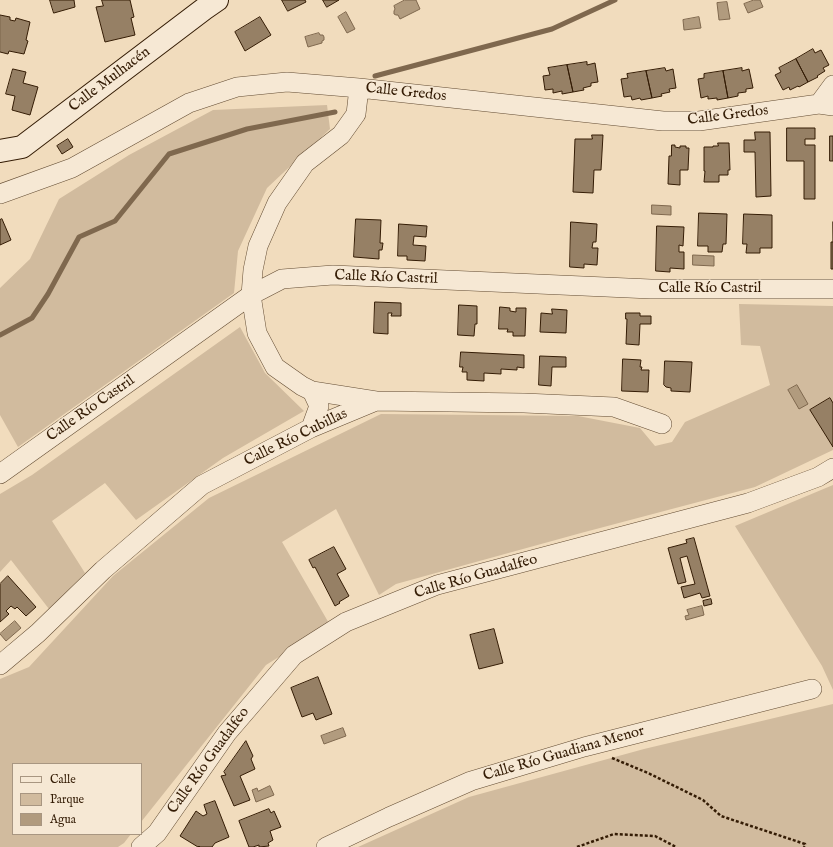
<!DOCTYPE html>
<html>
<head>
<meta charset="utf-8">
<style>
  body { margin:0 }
  #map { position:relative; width:833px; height:847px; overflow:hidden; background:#f1dcbd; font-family:"IM FELL English",serif }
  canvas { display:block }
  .legend { position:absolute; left:12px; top:763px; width:130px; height:72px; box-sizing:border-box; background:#f6e8d4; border:1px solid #a89681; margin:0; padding:5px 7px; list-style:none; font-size:12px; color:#341c05 }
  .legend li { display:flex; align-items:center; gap:8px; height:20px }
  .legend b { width:20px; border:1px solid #a89681 }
</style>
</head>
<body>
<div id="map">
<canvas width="833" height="847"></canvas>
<ul class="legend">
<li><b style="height:5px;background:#f6e8d4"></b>Calle</li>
<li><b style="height:11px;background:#d1bb9e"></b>Parque</li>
<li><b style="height:11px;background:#b19b7e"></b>Agua</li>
</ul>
</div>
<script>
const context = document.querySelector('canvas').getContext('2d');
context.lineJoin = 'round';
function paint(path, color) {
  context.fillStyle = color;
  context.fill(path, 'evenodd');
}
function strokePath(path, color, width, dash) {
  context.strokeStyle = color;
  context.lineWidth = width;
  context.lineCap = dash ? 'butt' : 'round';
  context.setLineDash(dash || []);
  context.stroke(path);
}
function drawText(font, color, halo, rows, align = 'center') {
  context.font = font + ' "IM FELL English",serif';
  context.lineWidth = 3;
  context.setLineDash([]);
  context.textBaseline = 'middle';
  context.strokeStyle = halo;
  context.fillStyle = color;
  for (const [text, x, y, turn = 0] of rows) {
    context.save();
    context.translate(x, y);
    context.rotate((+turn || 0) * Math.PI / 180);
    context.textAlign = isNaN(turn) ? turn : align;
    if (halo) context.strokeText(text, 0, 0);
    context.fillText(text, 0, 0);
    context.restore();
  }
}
paint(new Path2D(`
  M327,105L330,129L267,188L238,251L234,293L18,447L0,415V288L30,259L59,199L129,155L213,110Z
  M739,304L833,306V450L755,487L581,533L396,584L379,595L336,509L282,542L330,625L266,665L141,822V764H13V834H131L124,843L118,847H0V679L29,667L113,576L209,498L381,414L578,416L640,428L655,446L672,442L685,422L770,385L760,346L741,345Z
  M240,327L265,373L304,411L223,458L136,520L105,483L52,521L85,573L49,609L11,560L0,572V494L32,475Z
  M833,485V690L822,666L735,526Z
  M833,704V847H358L469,797L644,749Z`), '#d1bb9e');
const water = new Path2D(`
  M405,0H416L420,9L400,19L398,15H396L394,14V11L395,9L394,6Z
  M754,0H760L763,7L748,13L744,4Z
  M727,2L730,19L719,20L717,3Z
  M346,12L355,29L347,33L338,17Z
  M699,17L701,28L684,30L683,20Z
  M319,33L320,35H323L324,37V40L322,41V43L308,47L305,37Z
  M652,205L671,206V215L652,214Z
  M693,255L714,256V266L693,265Z
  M797,385L808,404L799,409L788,390Z
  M702,606L704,615L686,620L685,616L689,615L687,610Z
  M15,621L21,628L6,641L0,634Z
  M343,728L346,736L324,744L321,736Z
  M270,786L274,795L256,802L252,790L257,788L258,791Z`);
paint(water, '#b19b7e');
strokePath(water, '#7f684e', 1);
strokePath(new Path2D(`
  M375,76L552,29L615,0
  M0,335L32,318L48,294L79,237L115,221L169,154L247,129L335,112`), '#7f684e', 5);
const building = new Path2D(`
  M50,0H74L75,7L54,13Z
  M102,0H130L134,17L131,18L135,35L105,42L96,7L103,6Z
  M282,0H305L306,2L288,11Z
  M323,0H339L327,7Z
  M0,15L10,17V20L15,21L16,18L30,22L26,40L28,41L24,54L9,51L8,54L0,52Z
  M260,17L271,35L245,51L235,32Z
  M813,49L815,53L821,50L829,65L823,68L825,71L817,76L818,77L808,82L796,59Z
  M796,59L808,82L799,87L798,86L790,90L789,87L783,90L775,75L781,72L779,68Z
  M587,62V65L595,63L598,82L591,83V86L583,88L584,90L573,92L567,65Z
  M567,65L573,92L562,94V91L553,93V89L545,90L543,76L550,75L548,68Z
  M665,68L666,71L673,69L676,88L669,89L670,92L661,94L662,96L652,98L646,71Z
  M742,68V71L749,69L753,88L746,89V92L738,93V96L728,98L723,71Z
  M13,69L26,72L23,83L38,87L30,115L12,110L15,96L6,94Z
  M646,71L652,98L641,100L640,98L632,100L631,96L624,97L621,79L628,78L627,74Z
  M723,71L728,98L717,100V98L708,99V96L701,98L698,79L704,78V74Z
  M787,128H815V139H805V145H815V199H804V161H787Z
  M755,132H770L771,196L756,197L755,152H744V140H755Z
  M592,135H603L601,170H594L593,193L573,192L575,139H592Z
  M830,136H833V161H830Z
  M68,139L73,147L62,154L57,146Z
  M718,143H729L730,170H728V175H719V182H704L705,171H704V147H713V146H718Z
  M672,145H675V147L680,148V146H686V148H689L688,170H680V185L668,184L669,156H671Z
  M699,213L727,214L726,244H723L722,252H708V246H698Z
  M744,214L772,215V248H760V253H746L747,244H743Z
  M2,219L11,240L0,245V220Z
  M356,219L381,220L380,243H383L382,250H379V259L354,257Z
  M571,222L597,224L596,242H593L592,248H598L597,265L584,264V268L570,267Z
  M833,222V269H831V242H833Z
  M399,224L427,226L426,237L414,236L413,245L426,246L425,261L407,260V256H398Z
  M657,226L684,227L683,246L679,245V252H684V269L670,268V272L656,271Z
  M375,302L401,303V316H391L392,313H388V334L374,333Z
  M459,305L477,306V324H475L474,336L458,335Z
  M500,307L510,308V311L516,312V308H526L525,336H513V332H507L508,329H499Z
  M552,309L567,310L566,333L540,332L541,313L552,314Z
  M626,313H640V316H651V324H640L639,345L626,344L627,319H626Z
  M461,352L524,355V368L517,367V370L501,369V374L484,373V381L467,380V372H462L463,367H460Z
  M540,356L566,357V367H552L551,386L539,385Z
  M623,359L641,360L640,367H642L641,370H649L648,392L622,391Z
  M665,361L692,362L690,392L671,391V388L666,387L664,385Z
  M830,398L833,403V447L810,410Z
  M694,538L710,596L702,598L700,593L684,598L681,587L695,584L687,556L680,558L686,582L678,584L668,548L687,543L686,540Z
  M334,547L346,569L337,574L349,596L339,602L340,603L335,606L315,567L313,568L309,560Z
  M8,576L36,607L26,616L17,607L15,609L11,606L6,611L9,614L0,622V584Z
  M711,599L712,604L704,606L703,601Z
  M494,629L503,663L479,669L470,635Z
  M318,677L332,714L316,720L313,713L302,717L291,688Z
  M246,741L253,756L251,759L255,769L240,776L250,800L234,806L221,776L226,775L224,772Z
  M215,801L229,837L215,843L212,847H200L199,846L198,847L180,836L196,811L203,816L207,814L204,805Z
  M269,809L271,813L274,811L281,827L270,831L273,840L268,843L269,846L259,847V845L253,847H249L239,821Z`);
paint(building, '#968065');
strokePath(building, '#341c05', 1);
const street = new Path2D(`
  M359,88L356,114L341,135L305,163L277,203L258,246L253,270L251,295L257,333L275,367L302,386L312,391L376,401
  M819,104L833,85
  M0,194L72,168L189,103L237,87L287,82L359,88L663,121H699L819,104L833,106
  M311,428L319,406L312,391
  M0,474L251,295L282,279L333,275L651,289H833
  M0,665L38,633L103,570L202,485L311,428L376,401L524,403L614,407L662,424
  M141,847L157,833L227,733L294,655L346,622L437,585L748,503L818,477L833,468
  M326,847L389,817L471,781L584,747L812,689`);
const secondary = new Path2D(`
  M0,151L22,147L204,9L217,0`);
strokePath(street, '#634c33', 20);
strokePath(secondary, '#341c05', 24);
strokePath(new Path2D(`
  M612,758L648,773L703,800L721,816L805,844L804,847
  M577,847L614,834L655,836L676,847`), '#341c05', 2.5, [3, 2]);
strokePath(street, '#f6e8d4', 19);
strokePath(secondary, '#f6e8d4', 22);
drawText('15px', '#341c05', '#f6e8d4', [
  ["Calle Mulhacén",110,80,-37],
  ["Calle Gredos",406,93,6],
  ["Calle Gredos",728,116,-7],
  ["Calle Río Castril",386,278,2],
  ["Calle Río Castril",710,289],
  ["Calle Río Castril",91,409,-35],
  ["Calle Río Cubillas",296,438,-26],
  ["Calle Río Guadalfeo",476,577,-16],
  ["Calle Río Guadiana Menor",564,754,-16],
  ["Calle Río Guadalfeo",209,761,-54]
]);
</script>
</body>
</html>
